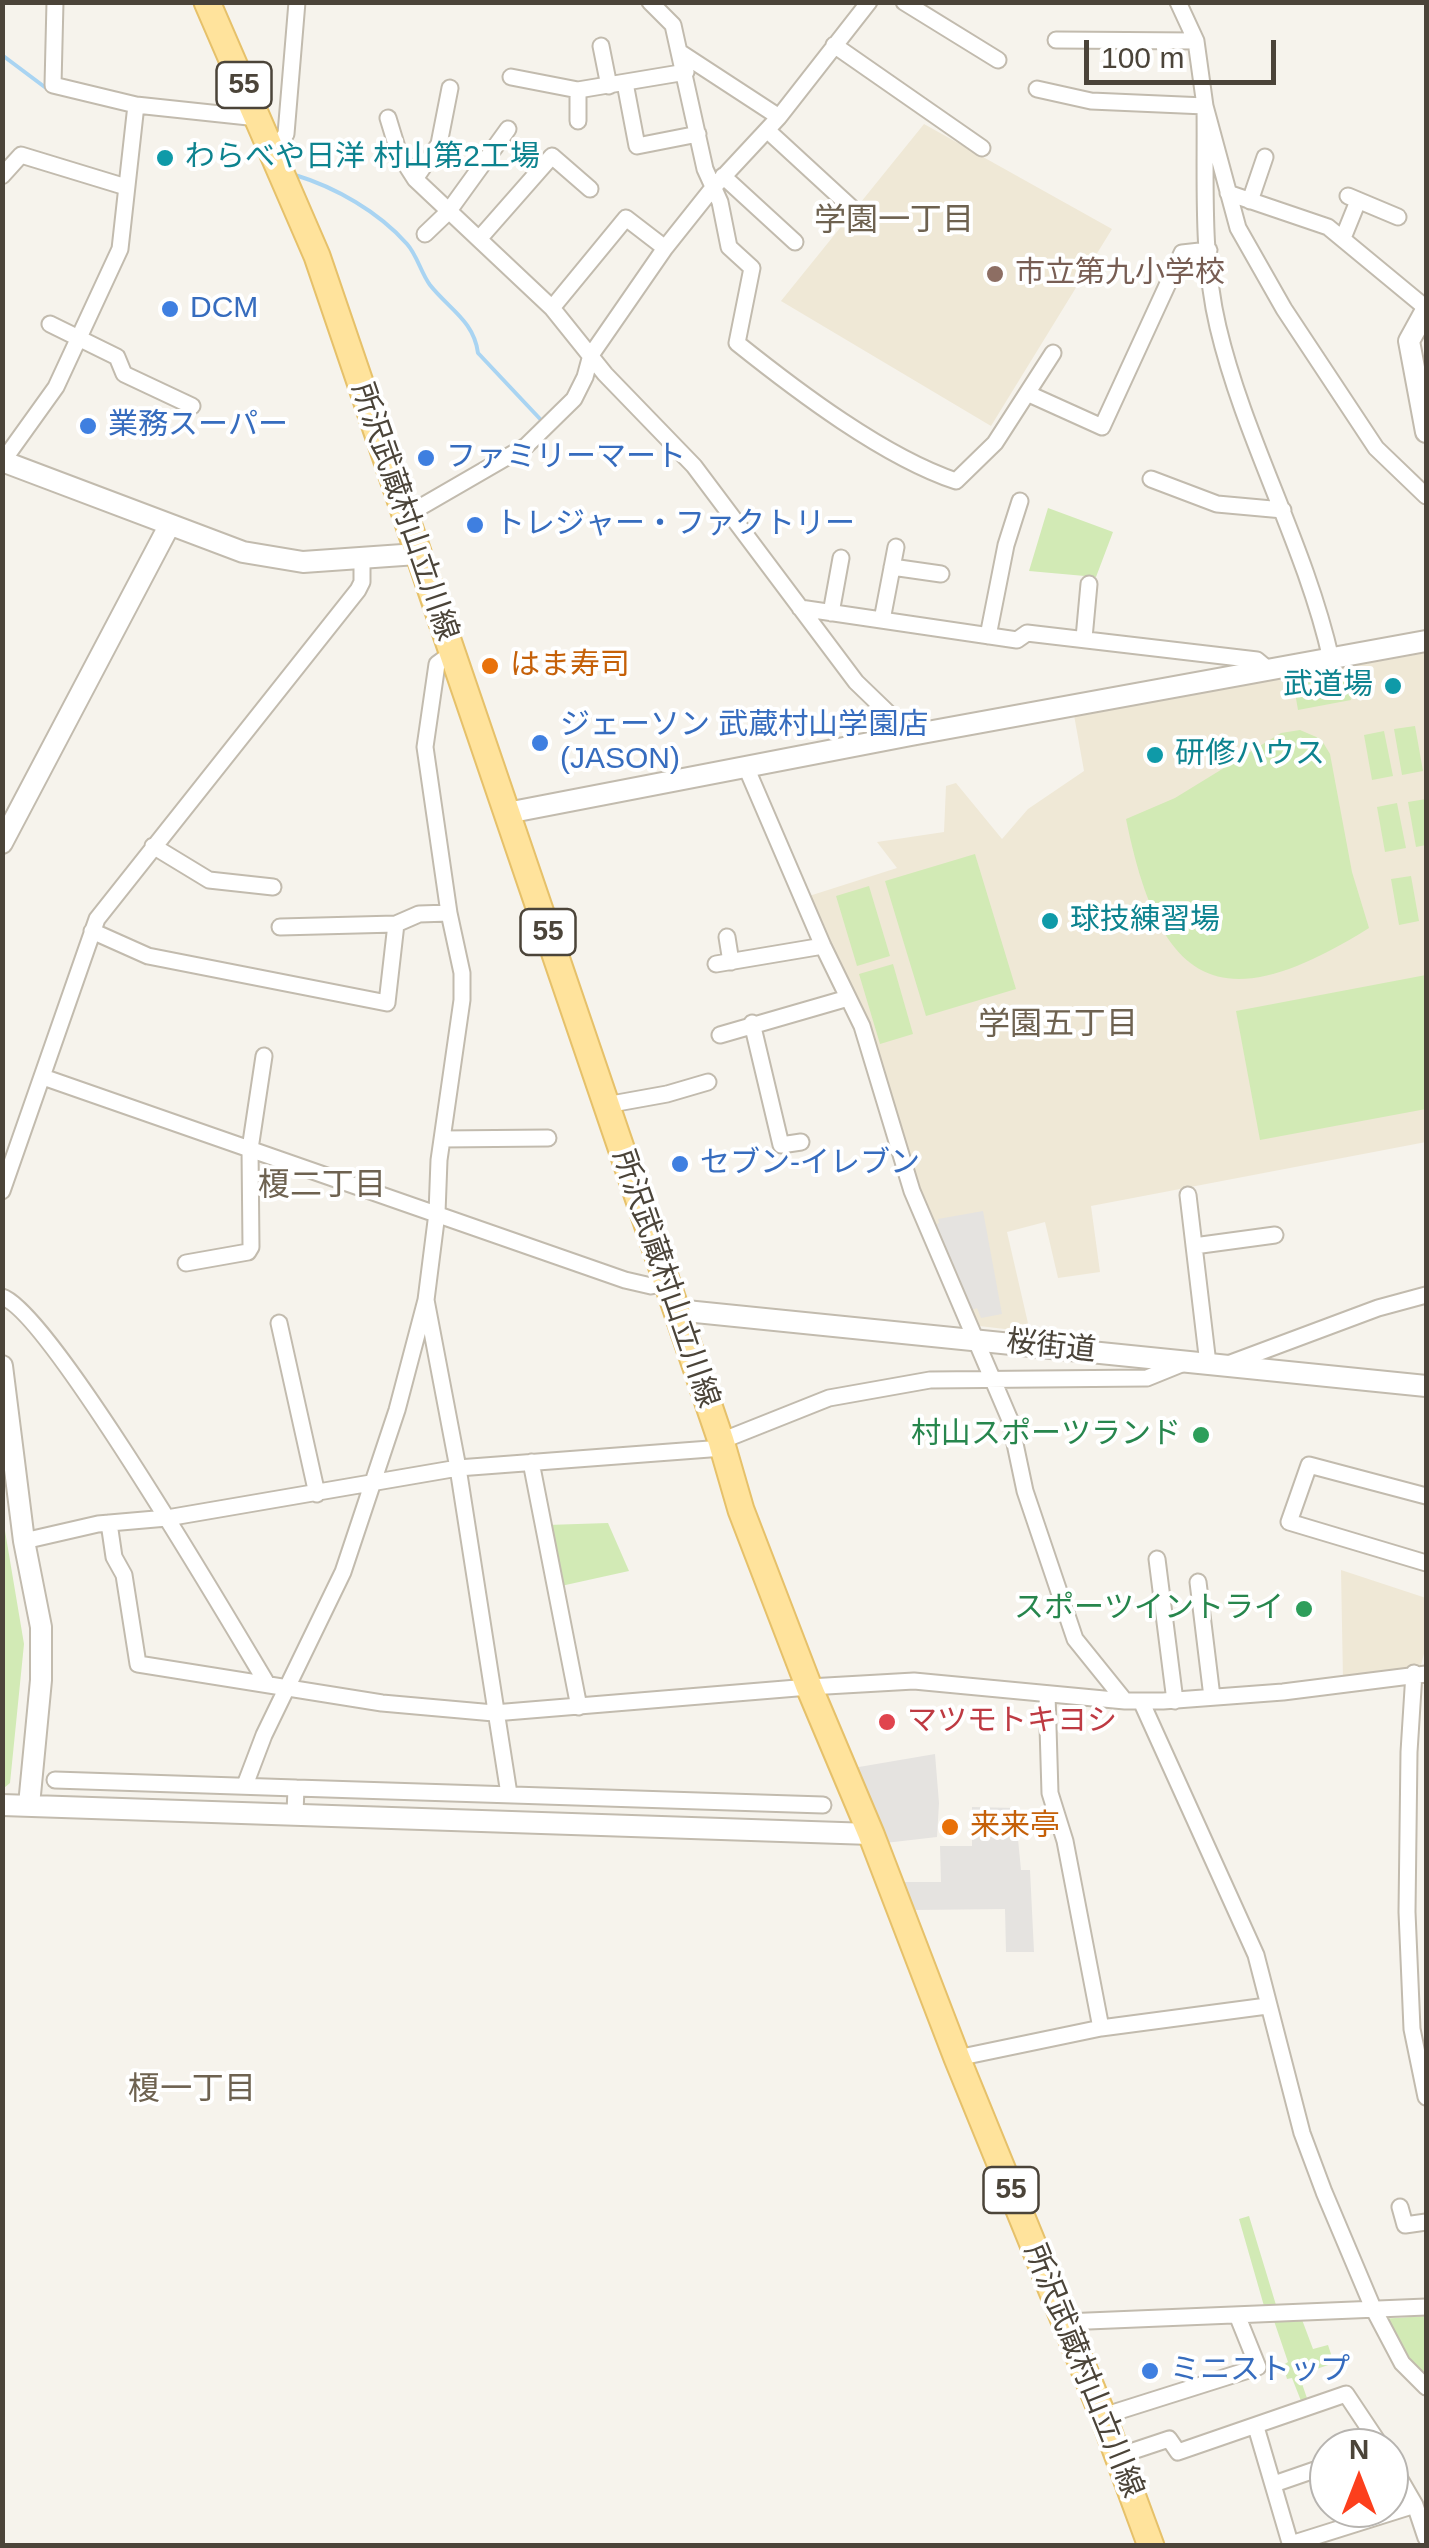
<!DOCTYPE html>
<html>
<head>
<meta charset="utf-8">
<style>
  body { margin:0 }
  #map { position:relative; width:1429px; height:2548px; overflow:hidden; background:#f6f3ec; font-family:Arial,sans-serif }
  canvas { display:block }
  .frame { position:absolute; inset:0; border:5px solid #4b4439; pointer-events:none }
  .north { position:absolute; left:1309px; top:2428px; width:100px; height:100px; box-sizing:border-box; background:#fff; border:2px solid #b7b4b0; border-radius:50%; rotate:0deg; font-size:28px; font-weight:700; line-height:40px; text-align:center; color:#4b4439 }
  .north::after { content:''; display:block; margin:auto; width:35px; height:45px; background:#fc3f1d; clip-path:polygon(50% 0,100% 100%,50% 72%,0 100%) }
  .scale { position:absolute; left:1084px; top:40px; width:192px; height:45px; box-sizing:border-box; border:5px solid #4b4439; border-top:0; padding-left:12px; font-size:30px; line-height:35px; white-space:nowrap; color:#4b4439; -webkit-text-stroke:8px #fff; paint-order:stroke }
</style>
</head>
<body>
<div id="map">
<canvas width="1429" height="2548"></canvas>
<div class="frame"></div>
<div class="north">N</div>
<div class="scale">100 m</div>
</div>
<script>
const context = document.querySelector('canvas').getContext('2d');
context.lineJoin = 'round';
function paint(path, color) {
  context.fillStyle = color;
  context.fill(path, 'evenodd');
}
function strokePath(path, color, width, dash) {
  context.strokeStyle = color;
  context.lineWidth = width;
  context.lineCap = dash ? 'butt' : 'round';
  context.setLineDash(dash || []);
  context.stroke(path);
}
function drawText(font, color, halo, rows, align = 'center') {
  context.font = font + ' Arial,"Noto Sans JP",sans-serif';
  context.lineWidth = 8;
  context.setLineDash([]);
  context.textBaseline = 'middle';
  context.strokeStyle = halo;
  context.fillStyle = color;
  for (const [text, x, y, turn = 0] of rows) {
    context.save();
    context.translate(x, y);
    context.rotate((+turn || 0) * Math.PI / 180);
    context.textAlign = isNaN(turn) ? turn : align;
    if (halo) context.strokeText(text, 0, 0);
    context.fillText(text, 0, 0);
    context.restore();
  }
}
paint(new Path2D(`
  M924,124L1112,229L991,426L781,301Z
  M1426,653V1142L1091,1206L1100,1272L1058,1278L1045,1222L1007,1232L1030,1332L971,1325L806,897L897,868L877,842L944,832L946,786L956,783L1002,839L1028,809L1084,771L1074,715Z
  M1341,1570L1426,1598V1646L1420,1669L1343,1680Z`), '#efe8d6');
paint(new Path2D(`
  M1048,508L1113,532L1096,577L1029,571Z
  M1346,672L1351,700L1298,710L1293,681Z
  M1415,726L1423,771L1402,775L1394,729Z
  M1300,730L1321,739L1330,754L1352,872L1369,928C1219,1022 1160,986 1126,819L1175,798L1281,733Z
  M1384,731L1393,776L1372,780L1364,735Z
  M1426,799V845L1416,847L1408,802Z
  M1397,803L1406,848L1385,852L1377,807Z
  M975,854L1016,989L926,1016L885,881Z
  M1411,876L1419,921L1399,925L1391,879Z
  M869,886L890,956L857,966L836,896Z
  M893,964L913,1034L880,1044L859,974Z
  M1426,975V1109L1260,1140L1236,1011Z
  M3,1519L24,1644L10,1783L4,1788Z
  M608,1523L629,1571L561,1586L547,1525Z
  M1249,2216L1276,2305L1264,2306L1239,2219Z
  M1426,2316V2381L1411,2365L1380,2319Z
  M1301,2317L1313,2349L1328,2345L1334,2363L1299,2375L1309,2404L1303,2406L1292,2378L1287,2379L1283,2365L1288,2362L1273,2318Z`), '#d2eab5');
paint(new Path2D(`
  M983,1211L1002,1314L981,1318L977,1308L970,1311L932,1227L939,1223L938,1219Z
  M935,1754L939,1803L937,1837L885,1843L853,1768Z
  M972,1807L1015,1808L1021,1870H1030L1034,1952H1006L1005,1909L913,1910L901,1882H941L940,1846H972Z`), '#e5e3e0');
strokePath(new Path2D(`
  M2,55L50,91
  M295,175C335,187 379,212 407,244C417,255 421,273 430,285C449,309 474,321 478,353L542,421`), '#a9d4f2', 4);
const minor = new Path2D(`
  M55,2L53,85L136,105L258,118
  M650,2L673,25L705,169L720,202L729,247L752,268L737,343C797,391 884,457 956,481L995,443L1053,353
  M904,2L998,60
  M1178,2L1196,41L1205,106L1238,228L1284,309L1376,448L1426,496
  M1056,40L1196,41
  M834,45L982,148
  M601,46L609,86
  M681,53L779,117
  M511,77L578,90L686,72
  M625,83L637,146L698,134
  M1037,89L1091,101L1205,106
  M578,90V121
  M1205,106C1206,179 1201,256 1218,327C1245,441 1305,544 1331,659
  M388,118L399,154L415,179L552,308L605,374L694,466L856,682L911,735
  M767,130L854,210
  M271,146L280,142L286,134L297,2
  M2,176L21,155L126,187
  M723,176L795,242
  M415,179L439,144L450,88
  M1228,193L1328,227L1426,308
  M1348,196L1398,217
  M1250,201L1265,157
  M425,234L448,212L508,129
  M1343,238L1358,201
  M479,239L552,156L590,189
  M552,308L626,218L665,248
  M50,324L117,357L124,374L192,406
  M1029,394L1102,427L1182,253L1209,250
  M3,461L56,387L120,249L136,105
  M1151,479L1217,504L1283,510
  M405,516L526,446L574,399L585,377L591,355L665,248L712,189L779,117L869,2
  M892,567L941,574
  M800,608L1017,640L1027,633L1257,660L1269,670
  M831,613L841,558
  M882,620L896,547
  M988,636L1006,545L1020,501
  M1084,638L1089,584
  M746,767L823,946L862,1026L912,1191L1010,1420L1025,1491L1075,1639L1125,1701
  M153,846L209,880L273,887
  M280,927L396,924
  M92,931L148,956L387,1003L396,924L419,914L449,913
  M727,937L731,962
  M716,964L823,946
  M752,1023L781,1145L801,1142
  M720,1035L848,998
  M43,1077L625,1280L651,1286L667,1283
  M606,1105L667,1094L708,1082
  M442,1139L548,1138
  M2,1191L97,919L358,590L362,582V560
  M1188,1195L1208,1364
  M1194,1246L1275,1235
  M186,1263L248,1252L251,1247L250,1149L264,1056
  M2,1297C48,1310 231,1624 266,1682
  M426,1300L458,1468L509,1794
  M279,1323L317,1494
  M1228,1364L1378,1308L1426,1295
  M721,1441L829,1398L930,1380L1147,1378L1184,1363
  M531,1462L579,1707
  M1426,1496L1309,1465L1289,1522L1426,1563
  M109,1523L114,1557L124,1575L138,1664L382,1703L494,1713L809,1687L914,1681L1125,1701H1163L1283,1692L1426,1674
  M24,1541L98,1524L167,1518L458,1468L723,1448
  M1157,1559L1175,1701
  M1198,1582L1212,1697
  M1414,1673L1409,1752L1407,1912L1412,2029L1426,2097
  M1047,1694L1050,1793L1065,1841L1101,2028
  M1141,1701L1256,1955L1302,2133L1324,2192L1373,2308L1402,2363L1426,2387
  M55,1780L296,1788L295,1813
  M245,1785L264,1735L343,1572L397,1410L426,1300L437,1213L439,1160L462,1000V973L449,913L425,747L437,664L452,653
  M296,1788L823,1805
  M957,2058L1101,2028L1267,2006
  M1400,2207L1405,2225L1426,2222
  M1064,2322L1426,2307
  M1103,2416L1258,2367L1237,2315
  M1256,2427L1291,2546
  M1118,2456L1169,2439L1178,2452L1346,2394L1382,2448
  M1389,2460L1415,2505L1426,2538
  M1274,2484L1329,2465
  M1291,2544L1415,2505`);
const tertiary = new Path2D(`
  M1426,310L1409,341L1426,432
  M2,461L243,552L303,562L417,554
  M507,813L911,735L1426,641
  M2,843L169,526
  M676,1310L1426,1386
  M2,1366L24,1541L41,1627V1680L29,1805
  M2,1805L871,1834`);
const primary = new Path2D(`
  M207,2L317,256L721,1441L741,1510L809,1687L871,1834L957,2058L1103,2416L1151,2546`);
strokePath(minor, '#c2bbae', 19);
strokePath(tertiary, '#c2bbae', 24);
strokePath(primary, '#e6c16a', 29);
strokePath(minor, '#fff', 15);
strokePath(tertiary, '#fff', 20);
strokePath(primary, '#ffe39c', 25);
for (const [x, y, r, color] of [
  [165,158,10,"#0f9aa8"],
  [995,274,10,"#8d6e63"],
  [170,309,10,"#3f7fe0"],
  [88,426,10,"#3f7fe0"],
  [426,458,10,"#3f7fe0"],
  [475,525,10,"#3f7fe0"],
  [490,666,10,"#e8710a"],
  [1393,686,10,"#0f9aa8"],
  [540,743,10,"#3f7fe0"],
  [1155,755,10,"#0f9aa8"],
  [1050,921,10,"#0f9aa8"],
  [680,1164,10,"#3f7fe0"],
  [1201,1435,10,"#2e9e5b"],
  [1304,1609,10,"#2e9e5b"],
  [887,1722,10,"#e0444e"],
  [950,1827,10,"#e8710a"],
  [1150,2371,10,"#3f7fe0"]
]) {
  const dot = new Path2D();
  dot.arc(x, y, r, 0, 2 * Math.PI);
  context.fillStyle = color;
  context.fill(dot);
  strokePath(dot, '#fff', 4);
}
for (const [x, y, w] of [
  [244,85,55],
  [548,932,55],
  [1011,2190,55]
]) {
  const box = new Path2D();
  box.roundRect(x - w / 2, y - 23, w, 46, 8);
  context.fillStyle = '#fff';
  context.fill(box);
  strokePath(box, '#4b4439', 2.5);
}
drawText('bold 28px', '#4b4439', null, [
  ["55",244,85],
  ["55",548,932],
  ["55",1011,2190]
]);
drawText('30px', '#0d838f', '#fff', [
  ["わらべや日洋 村山第2工場",185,158],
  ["武道場",1373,686,"right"],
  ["研修ハウス",1175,755],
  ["球技練習場",1070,921]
], 'left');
drawText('30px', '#785e54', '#fff', [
  ["市立第九小学校",1015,274]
], 'left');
drawText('30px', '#366cbe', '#fff', [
  ["DCM",190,309],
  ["業務スーパー",108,426],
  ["ファミリーマート",446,458],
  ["トレジャー・ファクトリー",495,525],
  ["ジェーソン 武蔵村山学園店",560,726],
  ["(JASON)",560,760],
  ["セブン-イレブン",700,1164],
  ["ミニストップ",1170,2371]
], 'left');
drawText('30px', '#4b4439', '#fff', [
  ["所沢武蔵村山立川線",404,512,71],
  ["所沢武蔵村山立川線",665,1279,71],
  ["桜街道",1051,1347,6],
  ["所沢武蔵村山立川線",1083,2371,68]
]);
drawText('30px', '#c56008', '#fff', [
  ["はま寿司",510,666],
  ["来来亭",970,1827]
], 'left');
drawText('30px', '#27864d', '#fff', [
  ["村山スポーツランド",1181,1435],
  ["スポーツイントライ",1284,1609]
], 'right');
drawText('30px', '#be3a42', '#fff', [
  ["マツモトキヨシ",907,1722]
], 'left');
drawText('32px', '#6e6250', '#fff', [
  ["学園一丁目",894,221],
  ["学園五丁目",1058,1025],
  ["榎二丁目",322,1186],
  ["榎一丁目",192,2090]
]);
</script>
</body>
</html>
